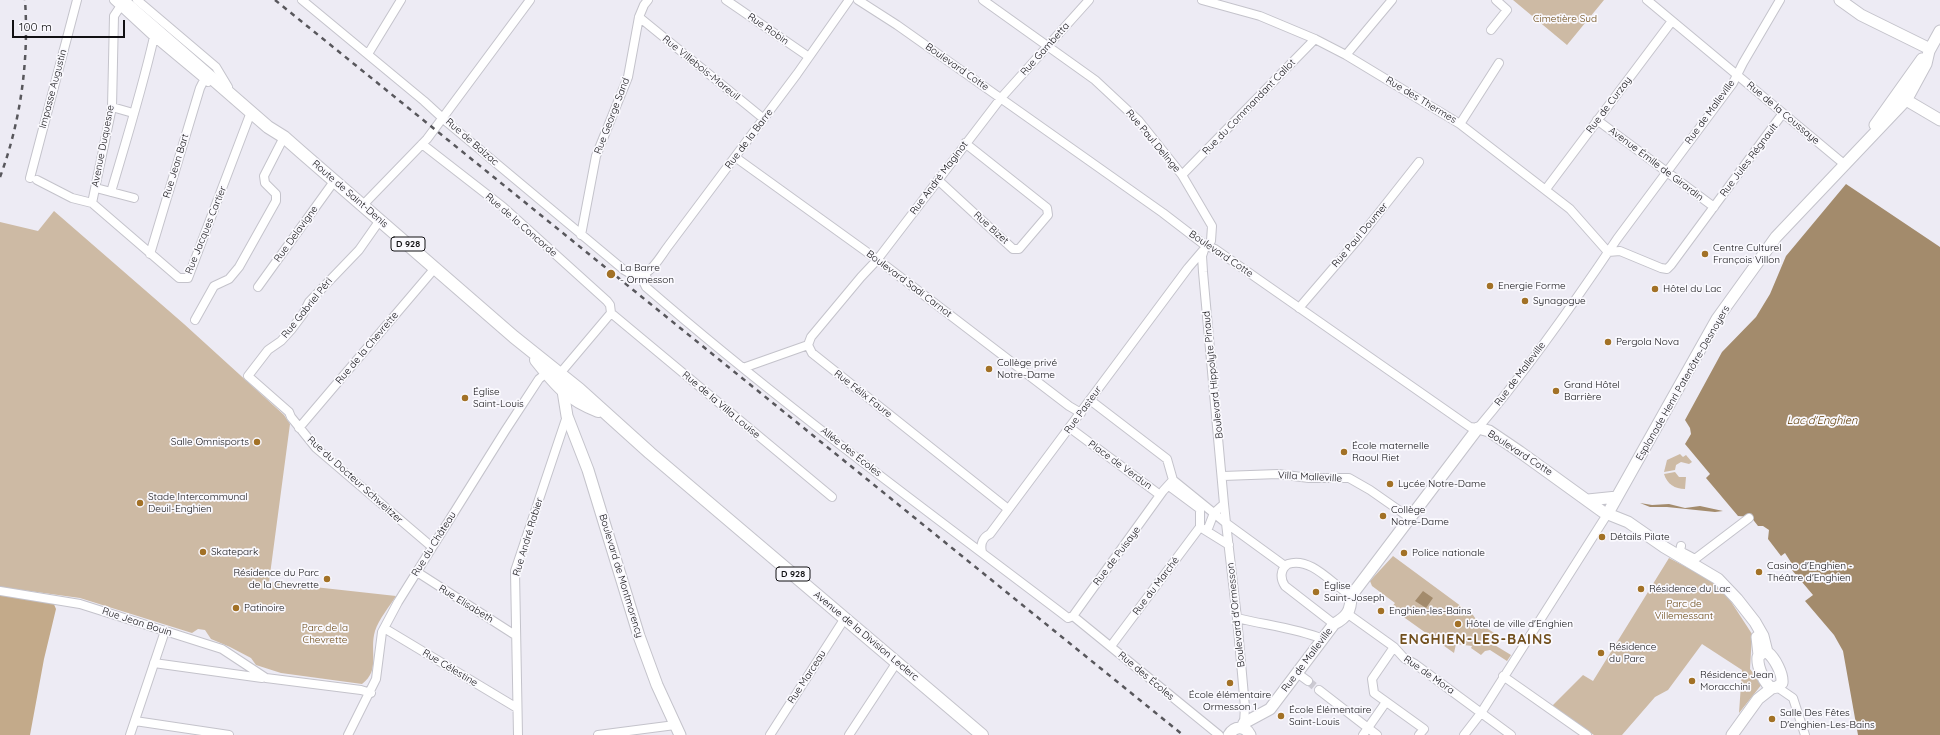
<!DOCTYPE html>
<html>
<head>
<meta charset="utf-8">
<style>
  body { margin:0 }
  #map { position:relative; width:1940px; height:735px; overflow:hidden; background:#edebf4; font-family:Quicksand,sans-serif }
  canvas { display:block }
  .scale { position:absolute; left:12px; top:20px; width:113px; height:18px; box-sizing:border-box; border:2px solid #111013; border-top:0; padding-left:5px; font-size:12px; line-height:14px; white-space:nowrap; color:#111013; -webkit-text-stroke:3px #faf9fe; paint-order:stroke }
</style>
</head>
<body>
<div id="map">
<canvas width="1940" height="735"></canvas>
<div class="scale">100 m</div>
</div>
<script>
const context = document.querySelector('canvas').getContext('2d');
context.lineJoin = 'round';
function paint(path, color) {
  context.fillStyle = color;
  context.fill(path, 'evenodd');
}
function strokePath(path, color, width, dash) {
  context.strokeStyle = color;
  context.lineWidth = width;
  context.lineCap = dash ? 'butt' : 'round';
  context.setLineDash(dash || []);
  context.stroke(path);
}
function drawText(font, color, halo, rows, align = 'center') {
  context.font = font + ' Quicksand,sans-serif';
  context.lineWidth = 3.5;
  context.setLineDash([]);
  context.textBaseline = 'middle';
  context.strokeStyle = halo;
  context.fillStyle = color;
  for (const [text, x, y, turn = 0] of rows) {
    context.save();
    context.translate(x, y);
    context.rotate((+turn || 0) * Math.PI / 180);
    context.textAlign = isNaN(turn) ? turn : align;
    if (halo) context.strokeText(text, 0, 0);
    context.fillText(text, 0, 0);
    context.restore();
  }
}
paint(new Path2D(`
  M1513,0H1604L1567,45Z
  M54,211L184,324L284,415L290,424L269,582L396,596C389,607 379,619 375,631C369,651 381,670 362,684L281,673L256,665L251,658L230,647L211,639L205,630L198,629L192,633L80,598L0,587V222L38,231Z
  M1680,454L1683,457L1686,455L1692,462L1689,464L1681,462L1676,465L1675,470L1664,472L1667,460Z
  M1675,472L1679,477H1686L1685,489C1675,489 1667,484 1664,474Z
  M1393,556L1473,615L1482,628L1483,626L1496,634L1492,640L1493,644L1511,655L1507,661L1490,650L1485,651L1481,655L1471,648L1472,646L1456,644L1454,653L1391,608L1395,603L1372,586L1370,581Z
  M1669,558L1709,579L1726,594L1752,634L1750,669L1762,684L1739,713L1742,670L1702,644L1668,690L1655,697L1622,735H1594L1550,708L1583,675L1593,681Z`), '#cdbaa4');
paint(new Path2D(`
  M0,595L53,602L56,609L44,659L30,735H0Z`), '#c3aa8a');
paint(new Path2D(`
  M1846,184L1940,247V735H1858L1843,651L1834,635L1805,601L1813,595L1791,569L1794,567L1785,553L1781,556L1768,539L1769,530L1763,526H1758L1751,517L1738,516L1706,478L1710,474L1685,444L1691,434L1690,428L1685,420L1722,352L1756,317L1770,294L1786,256Z
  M1640,503L1652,505L1669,504L1685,508L1700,506L1723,511L1715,512L1667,507H1650Z
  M1423,591L1433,598L1426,608L1415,601Z`), '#a38b6c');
strokePath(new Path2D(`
  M1308,681L1319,690`), '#cccad2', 8, [8, 4]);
const street = new Path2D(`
  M114,0L154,37L208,82
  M137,0L216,67L228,87
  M302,0L424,101L448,123L624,270C647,285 656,262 669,245L797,74L849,0
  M726,0L809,57
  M858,0L897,25L1163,213L1206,246L1215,249L1470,427L1478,428C1528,369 1574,303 1617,239L1733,83L1743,63L1780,0
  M1202,0L1260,16L1315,39L1346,55L1460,124L1570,209L1608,252L1620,251L1661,268L1667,269L1671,265L1783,113
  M1647,0L1844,164
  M639,17L764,119
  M1491,30L1507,10L1496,0
  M368,54L401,0
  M1346,55L1392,0
  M112,107L133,113
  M1597,120L1714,207
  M1460,124L1499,63
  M422,144L503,207L607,301L610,305L611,313
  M735,157L882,263L1069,406L1081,413
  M1182,175L1315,39
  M30,178L77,0
  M37,180L72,198L92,203L112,107L114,16L120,7
  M938,180L1013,249H1019L1048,215L1047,208L965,143
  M96,188L134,198
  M1546,189L1672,21
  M111,192C126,141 142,90 154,37
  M92,203L179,278H188L251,112
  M363,205L427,139L530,0
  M380,220L359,250L309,302L303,314L291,330L281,341L268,350L248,376L289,412L291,417L316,448L432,547
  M581,235L596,156L628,77L639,17L644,5L648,0
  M1204,250L1202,256L1203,272L1224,504L1214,513
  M150,254L200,88L204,80
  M645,274L647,278L644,283L646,287C781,404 926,510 1068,618L1073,616
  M258,287L335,180
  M1299,308L1359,238L1419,162
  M611,313L832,497
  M195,320L214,286L229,279L239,267L276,201V194L265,183L264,176L284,137
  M743,368L808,345
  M557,377L611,313
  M1090,400L1167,459L1173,480L1226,523L1237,618L1245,707L1244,723
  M299,428L435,268
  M1070,428L1160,495
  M1223,476L1278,474L1309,478H1349L1370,490L1410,518
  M1169,486L1200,509V527L1229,545
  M1224,504L1226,523L1285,566
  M1008,509L812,353L808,345L811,337L861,277L877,260L1001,98L1089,0
  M1207,531L1214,513
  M1681,546L1680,551L1695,559L1749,518
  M982,552C980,544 983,537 990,534L1188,268L1211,241L1212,226L1182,175L1139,121L1095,80L983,0
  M417,572L515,635
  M0,591L80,604L222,649L266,678L361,690L371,693
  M1348,614L1394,647L1404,658L1415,664L1511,735
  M1073,616L1219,735
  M1073,616L1163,491L1173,480
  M1237,618C1265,625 1296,628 1323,639
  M1334,624L1285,586C1280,579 1280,569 1288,564C1311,556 1333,585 1351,596
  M384,628L517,708
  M1111,646L1200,527
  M1394,647L1372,679L1374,693L1424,729L1419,735
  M154,663L262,678
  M1297,673L1308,681
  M1503,676L1587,735
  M1777,687L1793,698L1805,735
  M1319,690L1377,735
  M135,721L229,735
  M130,735L165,631
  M348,735L376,679L382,632L398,602L505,431L539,379L549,371
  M518,735L515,571L567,416
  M598,735L675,725
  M770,735L845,618
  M849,735L897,662
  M1363,735L1386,702
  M1464,735L1481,713L1608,513`);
const secondary = new Path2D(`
  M1840,0L1861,15L1930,49
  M1901,97L1940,120
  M1875,125L1922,59
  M563,391L567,416L588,470L639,636L657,685L680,735
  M1588,500L1617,497
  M1608,513L1717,319L1776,237L1907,99L1926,64L1929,51L1940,31
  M1757,637L1759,655
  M1763,652H1767C1775,658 1783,674 1782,683L1777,687L1772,688C1764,684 1757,666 1758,657Z
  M1242,728L1244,723L1270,709L1334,624C1347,617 1351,611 1351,596L1478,428L1489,431L1520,452L1603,512L1628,522L1664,547L1718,579L1737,599L1755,622L1763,636L1767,652
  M1229,735C1234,726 1245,725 1250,735
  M1732,735L1758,699L1772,688`);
const primary = new Path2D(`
  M122,0L268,127L284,137L301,152L514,337L579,389L650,453L982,735
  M536,360C556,385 567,399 598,411`);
strokePath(street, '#c4c3cb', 10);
strokePath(secondary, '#c4c3cb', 13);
strokePath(primary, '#c4c3cb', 14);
strokePath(street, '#fff', 8);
strokePath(secondary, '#fff', 11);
strokePath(primary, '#fff', 12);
strokePath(new Path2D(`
  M275,0L1183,735
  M0,177C21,121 29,59 25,0`), '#58575c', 2.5, [5, 5]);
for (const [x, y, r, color] of [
  [1705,254,4,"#a27126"],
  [611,274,5,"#a27126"],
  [1490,286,4,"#a27126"],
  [1655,289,4,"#a27126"],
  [1525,301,4,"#a27126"],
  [1608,342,4,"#a27126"],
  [989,369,4,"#a27126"],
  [1556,391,4,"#a27126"],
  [465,398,4,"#a27126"],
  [257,442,4,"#a27126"],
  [1344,452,4,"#a27126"],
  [1390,484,4,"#a27126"],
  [140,503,4,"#a27126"],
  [1383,516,4,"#a27126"],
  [1602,537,4,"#a27126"],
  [203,552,4,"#a27126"],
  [1404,553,4,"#a27126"],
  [1759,572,4,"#a27126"],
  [327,579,4,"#a27126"],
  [1641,589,4,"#a27126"],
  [1316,592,4,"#a27126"],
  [236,608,4,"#a27126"],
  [1381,611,4,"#a27126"],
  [1458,624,4,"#a27126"],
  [1601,653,4,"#a27126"],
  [1692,681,4,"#a27126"],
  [1230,683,4,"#a27126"],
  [1281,716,4,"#a27126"],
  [1772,719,4,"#a27126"]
]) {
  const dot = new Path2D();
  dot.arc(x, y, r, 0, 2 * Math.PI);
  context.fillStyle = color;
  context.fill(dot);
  strokePath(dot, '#faf9fe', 1.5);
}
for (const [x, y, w] of [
  [408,244,34],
  [793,574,34]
]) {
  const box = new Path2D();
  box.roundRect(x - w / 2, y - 7, w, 14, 3);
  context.fillStyle = '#faf9fe';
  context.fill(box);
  strokePath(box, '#111013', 1);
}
drawText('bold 9px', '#111013', null, [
  ["D 928",408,244],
  ["D 928",793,574]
]);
drawText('10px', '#694610', '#faf9fe', [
  ["Cimetière Sud",1565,19],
  ["Parc de",1684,604],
  ["Villemessant",1684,616],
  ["Parc de la",325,628],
  ["Chevrette",325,640]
]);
drawText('10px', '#111013', '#faf9fe', [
  ["Rue Robin",768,29,35],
  ["Rue Gambetta",1045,49,-48],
  ["Boulevard Cotte",957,67,35],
  ["Rue Villebois-Mareuil",701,68,39],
  ["Impasse Augustin",53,89,-75],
  ["Rue des Thermes",1421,100,31],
  ["Rue de Curzay",1609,105,-53],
  ["Rue du Commandant Callot",1249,107,-46],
  ["Rue de Malleville",1710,112,-54],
  ["Rue de la Coussaye",1783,113,40],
  ["Rue George Sand",612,116,-69],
  ["Rue de la Barre",749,139,-53],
  ["Rue Paul Delinge",1153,141,50],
  ["Rue de Balzac",472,142,41],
  ["Avenue Duquesne",103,146,-79],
  ["Rue Jules Régnault",1749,160,-53],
  ["Avenue Émile de Girardin",1656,164,37],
  ["Rue Jean Bart",176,166,-73],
  ["Rue André Maginot",939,178,-53],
  ["Route de Saint-Denis",350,194,41],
  ["Rue de la Concorde",521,225,41],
  ["Rue Bizet",991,228,42],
  ["Rue Jacques Cartier",206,230,-68],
  ["Rue Delavigne",296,234,-54],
  ["Rue Paul Doumer",1360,235,-50],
  ["Boulevard Cotte",1221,254,34],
  ["Boulevard Sadi Carnot",909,284,37],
  ["Rue Gabriel Péri",307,308,-51],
  ["Rue de la Chevrette",367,348,-50],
  ["Rue de Malleville",1520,374,-53],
  ["Boulevard Hippolyte Pinaud",1213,375,-96],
  ["Esplanade Henri Patenôtre-Desnoyers",1683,383,-60],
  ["Rue Félix Faure",863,394,38],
  ["Rue de la Villa Louise",721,405,40],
  ["Rue Pasteur",1083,410,-54],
  ["Allée des Écoles",851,452,38],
  ["Boulevard Cotte",1520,453,33],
  ["Place de Verdun",1120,465,36],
  ["Villa Malleville",1310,477,3],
  ["Rue du Docteur Schweitzer",355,480,42],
  ["Rue André Rabier",528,537,-73],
  ["Rue du Château",434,544,-58],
  ["Rue de Puisaye",1117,556,-53],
  ["Boulevard de Montmorency",621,576,73],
  ["Rue du Marché",1156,586,-53],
  ["Rue Elisabeth",466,604,32],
  ["Boulevard d'Ormesson",1236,615,-96],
  ["Rue Jean Bouin",137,622,18],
  ["Avenue de la Division Leclerc",866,636,40],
  ["Rue de Malleville",1307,660,-53],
  ["Rue Célestine",450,668,31],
  ["Rue de Mora",1429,675,35],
  ["Rue des Écoles",1146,676,40],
  ["Rue Marceau",807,677,-57]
]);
drawText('10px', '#111013', '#faf9fe', [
  ["Centre Culturel",1713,248],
  ["François Villon",1713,260],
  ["La Barre",620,268],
  ["- Ormesson",620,280],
  ["Energie Forme",1498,286],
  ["Hôtel du Lac",1663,289],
  ["Synagogue",1533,301],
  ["Pergola Nova",1616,342],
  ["Collège privé",997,363],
  ["Notre-Dame",997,375],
  ["Grand Hôtel",1564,385],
  ["Barrière",1564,397],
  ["Église",473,392],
  ["Saint-Louis",473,404],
  ["Salle Omnisports",249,442,"right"],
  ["École maternelle",1352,446],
  ["Raoul Riet",1352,458],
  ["Lycée Notre-Dame",1398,484],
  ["Stade Intercommunal",148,497],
  ["Deuil-Enghien",148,509],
  ["Collège",1391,510],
  ["Notre-Dame",1391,522],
  ["Détails Pilate",1610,537],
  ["Skatepark",211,552],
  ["Police nationale",1412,553],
  ["Casino d'Enghien -",1767,566],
  ["Théâtre d'Enghien",1767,578],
  ["Résidence du Parc",319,573,"right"],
  ["de la Chevrette",319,585,"right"],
  ["Église",1324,586],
  ["Saint-Joseph",1324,598],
  ["Résidence du Lac",1649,589],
  ["Patinoire",244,608],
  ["Enghien-les-Bains",1389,611],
  ["Hôtel de ville d'Enghien",1466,624],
  ["Résidence",1609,647],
  ["du Parc",1609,659],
  ["Résidence Jean",1700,675],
  ["Moracchini",1700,687],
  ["École élémentaire",1230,695,"center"],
  ["Ormesson 1",1230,707,"center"],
  ["École Élémentaire",1289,710],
  ["Saint-Louis",1289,722],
  ["Salle Des Fêtes",1780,713],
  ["D'enghien-Les-Bains",1780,725]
], 'left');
drawText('italic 11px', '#5d3a00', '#faf9fe', [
  ["Lac d'Enghien",1822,421]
]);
context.letterSpacing = '1px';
drawText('bold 14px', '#714f1d', '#faf9fe', [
  ["ENGHIEN-LES-BAINS",1476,640]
]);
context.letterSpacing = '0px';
</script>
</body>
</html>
